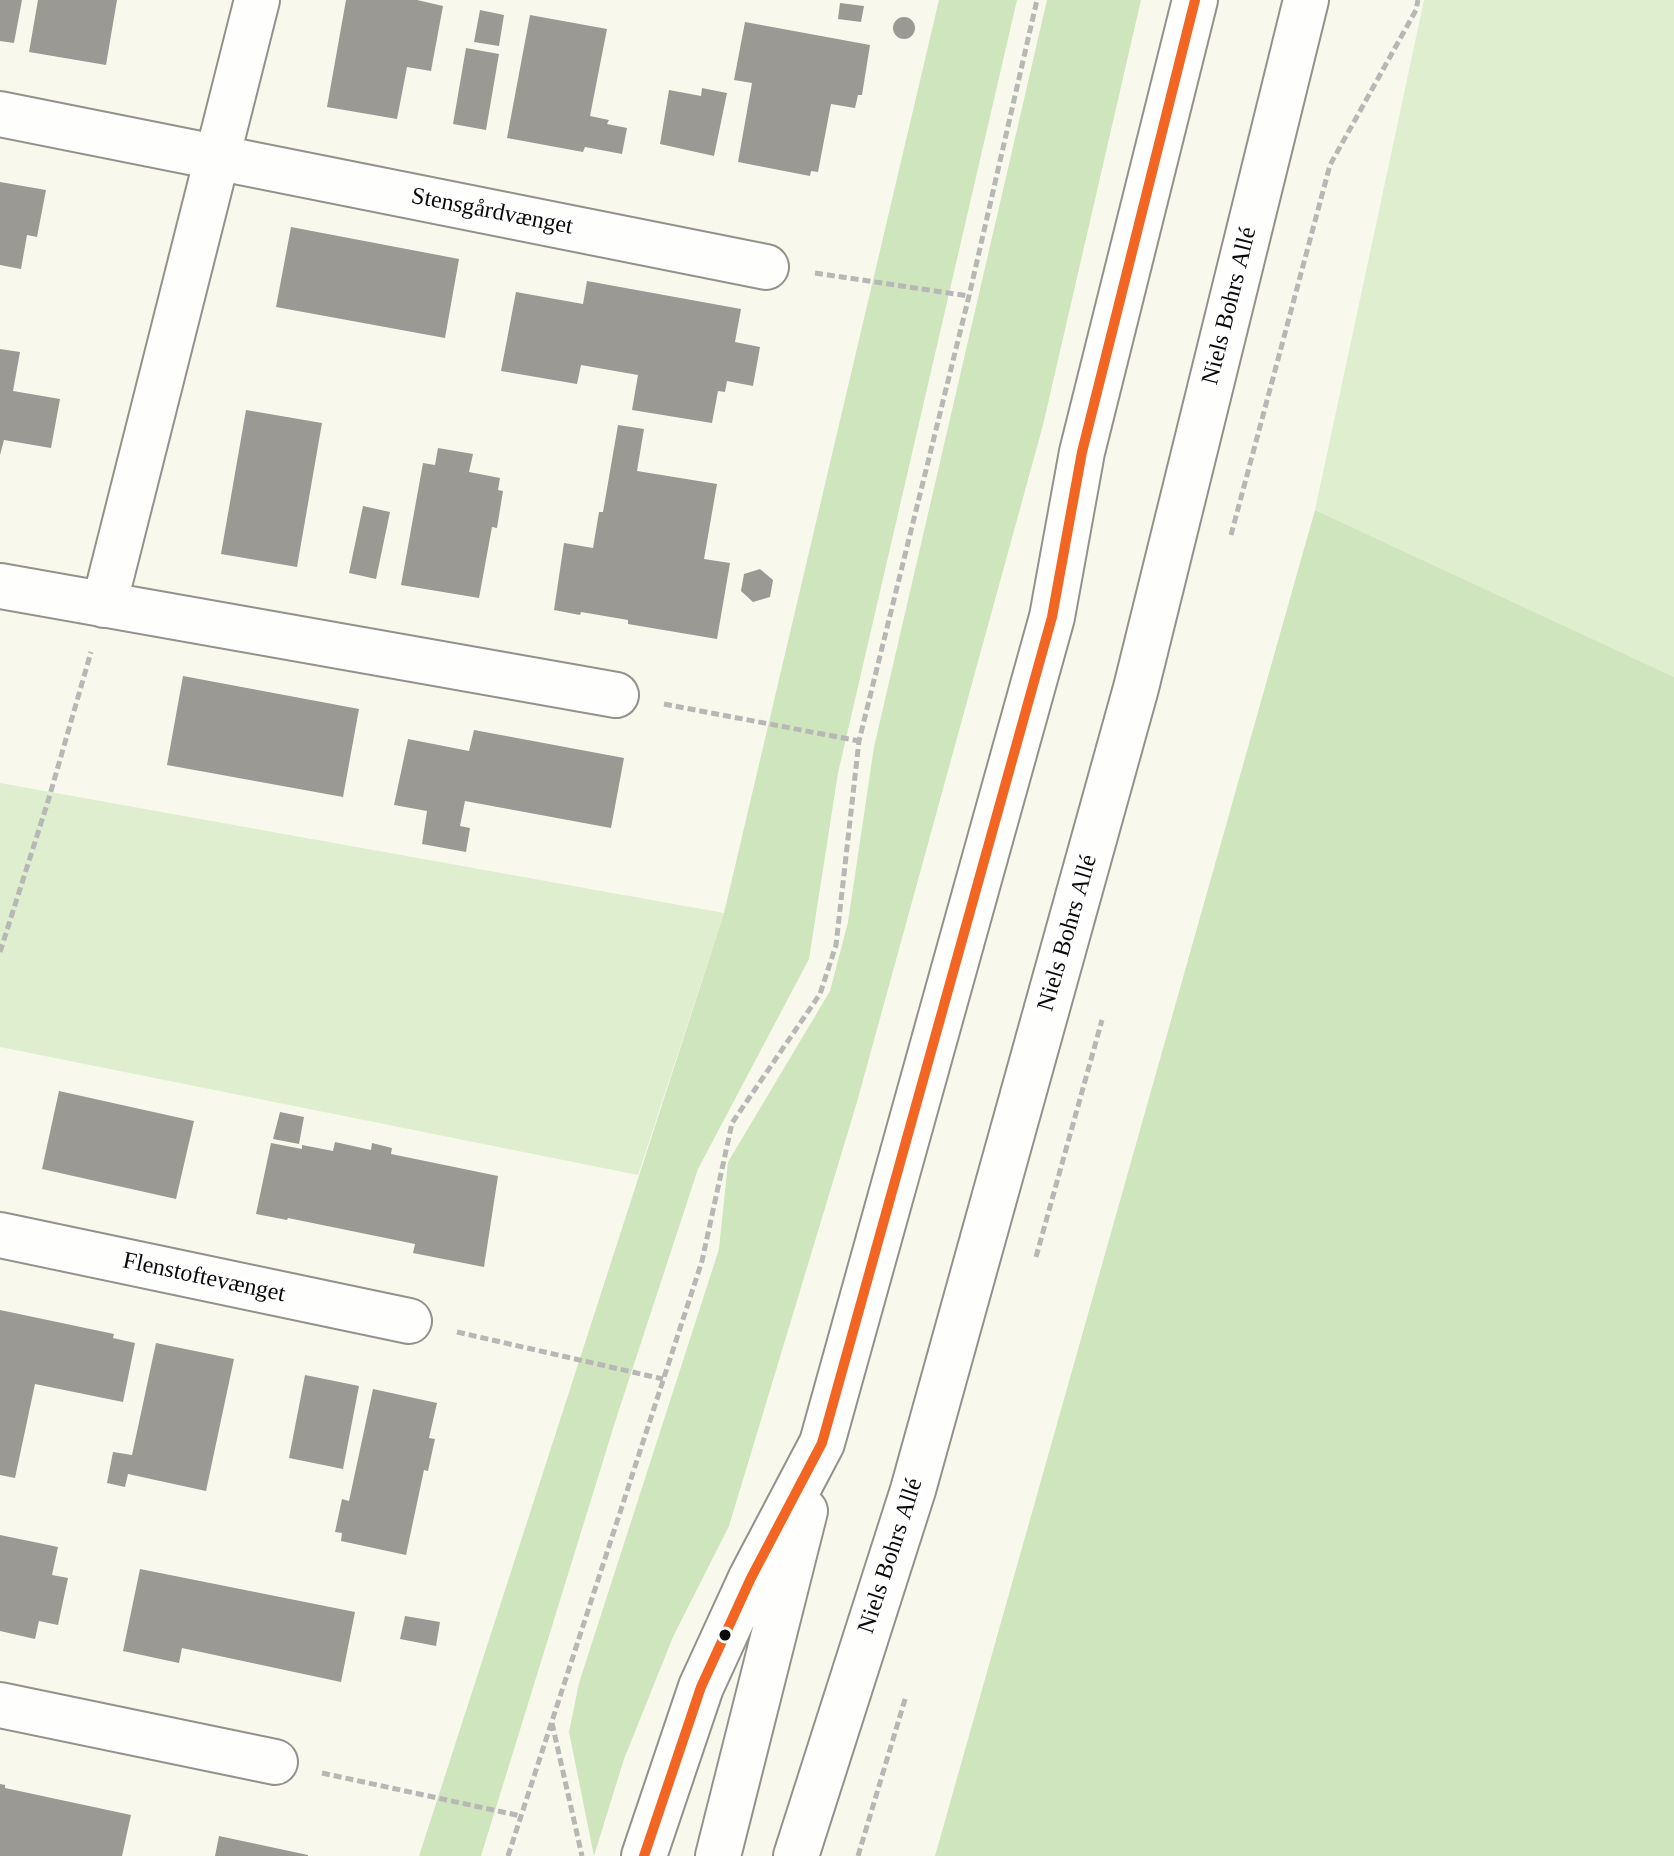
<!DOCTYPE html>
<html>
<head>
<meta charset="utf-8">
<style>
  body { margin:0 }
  canvas { display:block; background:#f9f8ed }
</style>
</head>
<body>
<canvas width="1674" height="1856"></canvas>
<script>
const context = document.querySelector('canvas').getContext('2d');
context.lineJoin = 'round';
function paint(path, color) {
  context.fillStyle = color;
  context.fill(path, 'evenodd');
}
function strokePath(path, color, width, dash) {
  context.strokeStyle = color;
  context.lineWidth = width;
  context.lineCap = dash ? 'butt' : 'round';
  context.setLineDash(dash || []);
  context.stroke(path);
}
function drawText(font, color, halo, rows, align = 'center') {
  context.font = font + ' Georgia,serif';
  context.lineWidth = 8;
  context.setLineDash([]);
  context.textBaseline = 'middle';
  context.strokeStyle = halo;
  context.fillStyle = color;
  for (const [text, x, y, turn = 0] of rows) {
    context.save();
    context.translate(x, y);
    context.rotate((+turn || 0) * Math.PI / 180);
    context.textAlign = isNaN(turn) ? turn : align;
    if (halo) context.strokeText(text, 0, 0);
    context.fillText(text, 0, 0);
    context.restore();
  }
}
paint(new Path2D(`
  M1424,0H1674V677L1315,510Z
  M0,783L724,913L638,1175L0,1047Z`), '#dfeece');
paint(new Path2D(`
  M939,0H1017L838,773L809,959L698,1169L616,1419L481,1856H419L724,913Z
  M1047,0H1141L1043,425L857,1102L729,1526L673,1637L624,1759L594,1856L569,1732L579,1683L719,1249L728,1162L830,991L848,922L874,747Z
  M1315,510L1674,677V1856H935Z`), '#cfe5bd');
paint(new Path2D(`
  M0,0H22L14,43L0,41Z
  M38,0H117L106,65L29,52Z
  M346,0H417L443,6L431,71L407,67L397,119L327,107Z
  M840,3L864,6L861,22L838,19Z
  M480,10L504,15L499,46L474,42Z
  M530,15L607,29L590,116L609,120L607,124L627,128L622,154L585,147L583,152L507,138Z
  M893 28a11 11 0 1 1 22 0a11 11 0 1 1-22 0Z
  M745,22L870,45L862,95H858L855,108L831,104L818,172L811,171L810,176L738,162L752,83L734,80Z
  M466,48L499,54L486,130L453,124Z
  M702,88L727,93L714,156L660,144L669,90L701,96Z
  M0,182L46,190L37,237L27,235L21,269L0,265Z
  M291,227L459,259L445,338L276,307Z
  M587,281L741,309L735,342L760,347L753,386L727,381L725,392L718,391L712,423L632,410L638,375L581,365L577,384L501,371L516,292L583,304Z
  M0,349L20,352L13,391L60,399L51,448L4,440L0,455Z
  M246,410L322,423L297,567L221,554Z
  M618,425L644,429L637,471L717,484L704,559L730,563L717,639L628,624V620L581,612L580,615L554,610L564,543L593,548L599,512H603Z
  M438,448L473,454L469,472L500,478L498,490L503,491L497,528L492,527L479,598L401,585L423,463L435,465Z
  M363,506L390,512L376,579L349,573Z
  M760,569L773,580L770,597L753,602L741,591L744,574Z
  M183,676L359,709L343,797L167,765Z
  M474,730L624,758L611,828L465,801L460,826L470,828L466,852L422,844L427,811L394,805L408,739L469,751Z
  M59,1091L194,1121L176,1199L42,1169Z
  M280,1112L304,1117L299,1144L273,1139Z
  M335,1142L371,1150L372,1143L392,1148L391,1154L498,1176L484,1267L413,1253L415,1244L288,1218L287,1220L256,1214L271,1143L302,1149V1145L333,1151Z
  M0,1310L114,1334L113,1338L135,1343L123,1402L35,1384L15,1478L0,1475Z
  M156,1343L234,1359L206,1491L128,1474L125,1487L107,1483L113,1452L132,1455Z
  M305,1375L359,1386L343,1469L289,1458Z
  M373,1389L437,1403L429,1438L435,1439L428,1471L424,1470L406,1555L341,1541L342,1533L335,1532L342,1499L349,1501Z
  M0,1535L58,1547L52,1575L68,1578L58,1625L39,1621L35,1639L0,1631Z
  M140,1569L355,1612L341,1682L182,1648L179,1663L123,1651Z
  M405,1616L440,1622L436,1646L400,1639Z
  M0,1784L5,1785V1788L131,1815L122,1856H0Z
  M219,1836L308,1855V1856H215Z`), '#9b9994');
const minor = new Path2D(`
  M0,114L766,267
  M0,586L616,695
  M104,605L257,0
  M0,1235L409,1321
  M0,1705L275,1762`);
const tertiary = new Path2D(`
  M644,1856L701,1687L751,1578L822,1443L1052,617L1082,452L1195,0
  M718,1856L805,1511
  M796,1856L913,1490L1136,688L1306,0`);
strokePath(minor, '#92918c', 48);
strokePath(tertiary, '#92918c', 48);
strokePath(new Path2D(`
  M815,273L969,296
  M1231,535L1330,165L1416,10L1418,0
  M664,704L859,741
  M0,952L49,798L91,652
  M1036,1257L1102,1020
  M457,1332L663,1379
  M552,1723L582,1856
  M322,1773L521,1816
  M508,1856L702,1261L732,1123L820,994L836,945L859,741L969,296L1037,0
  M858,1856L906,1696`), '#b7b7b5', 5, [8, 4]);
strokePath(minor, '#fefefc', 44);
strokePath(tertiary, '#fefefc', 44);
strokePath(new Path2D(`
  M644,1856L701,1687L751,1578L822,1443L1052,617L1082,452L1195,0`), '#f26522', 10);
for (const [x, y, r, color] of [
  [725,1635,7,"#0a0a0a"]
]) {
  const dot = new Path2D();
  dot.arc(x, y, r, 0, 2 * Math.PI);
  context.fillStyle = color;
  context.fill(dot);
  strokePath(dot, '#fff', 3);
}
drawText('24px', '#0a0a0a', '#fff', [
  ["Stensgårdvænget",492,212,11],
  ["Niels Bohrs Allé",1230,306,-76],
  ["Niels Bohrs Allé",1068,933,-74],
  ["Flenstoftevænget",204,1278,12],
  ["Niels Bohrs Allé",891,1556,-72]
]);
</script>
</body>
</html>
